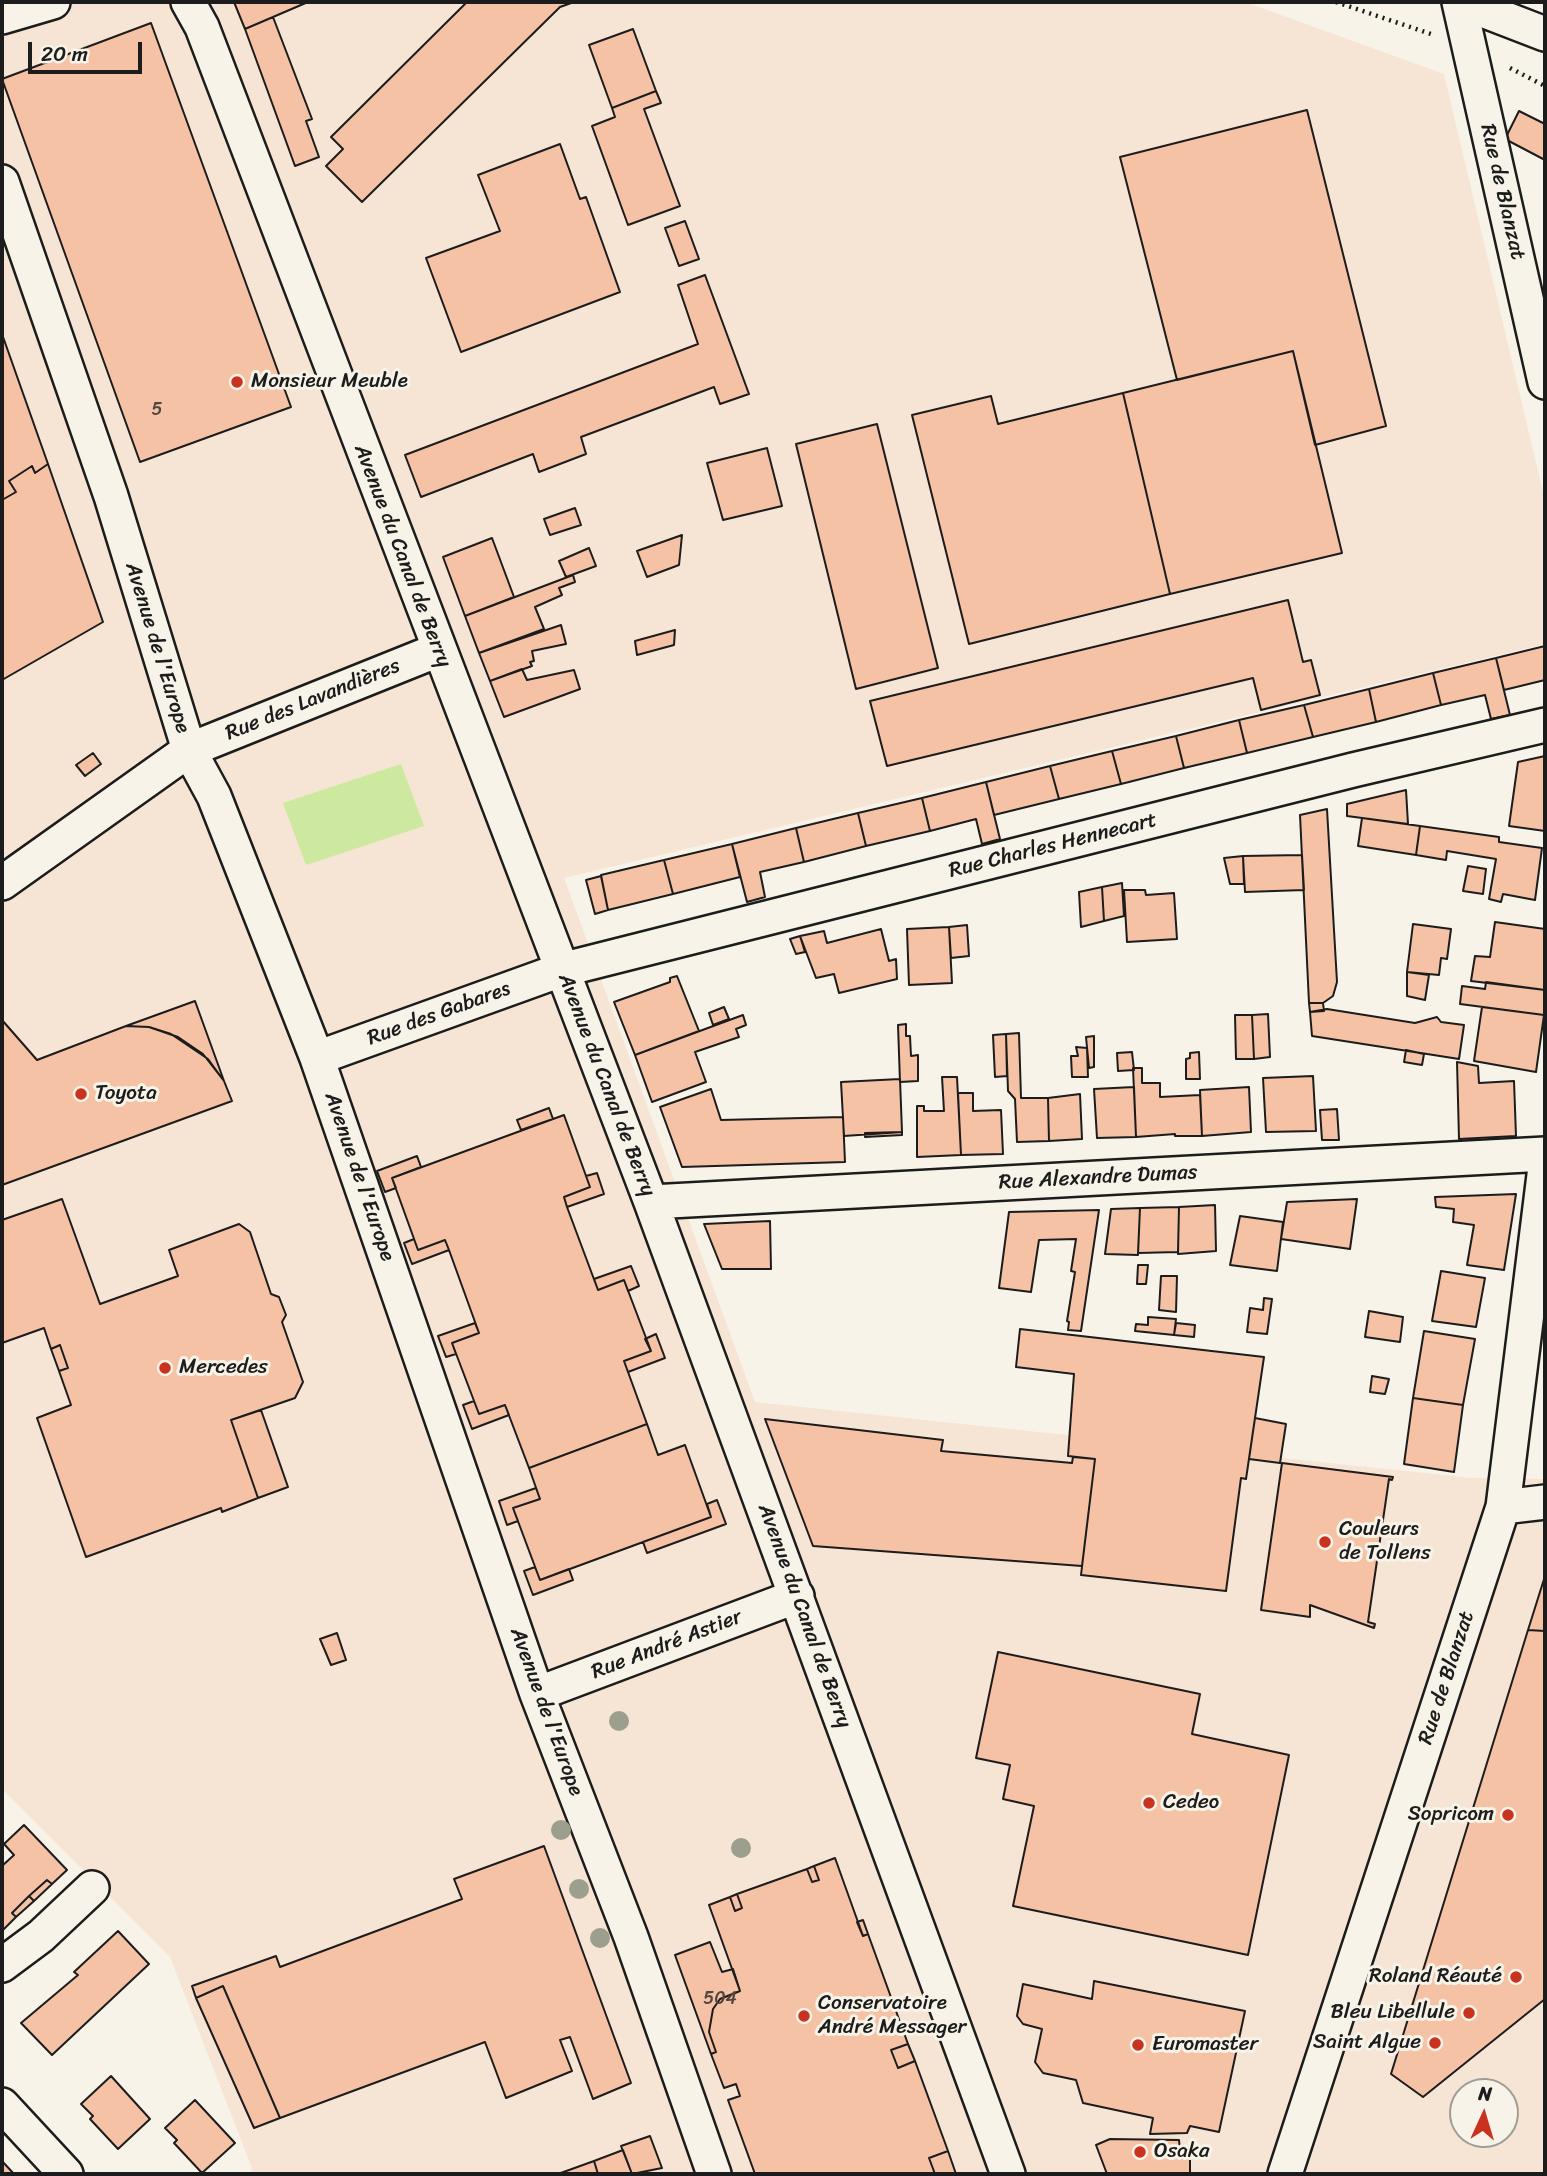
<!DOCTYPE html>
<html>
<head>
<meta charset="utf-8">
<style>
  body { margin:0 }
  #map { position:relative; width:1547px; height:2176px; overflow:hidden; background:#f7f3e8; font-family:Sriracha,sans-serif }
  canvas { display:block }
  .frame { position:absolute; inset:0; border:4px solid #1c1c1c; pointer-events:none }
  .north { position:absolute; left:1449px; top:2078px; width:70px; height:70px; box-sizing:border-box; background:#f7f3e8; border:2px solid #9f9d96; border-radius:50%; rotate:4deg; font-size:19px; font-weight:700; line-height:28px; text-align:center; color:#1c1c1c }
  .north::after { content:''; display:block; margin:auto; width:24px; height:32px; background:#c8321e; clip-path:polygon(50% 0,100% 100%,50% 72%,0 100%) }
  .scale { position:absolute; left:28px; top:42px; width:114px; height:32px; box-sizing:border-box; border:4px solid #1c1c1c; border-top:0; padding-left:9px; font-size:21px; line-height:24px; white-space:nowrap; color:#1c1c1c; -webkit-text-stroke:5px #f7f3e8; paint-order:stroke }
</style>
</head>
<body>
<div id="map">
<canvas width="1547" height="2176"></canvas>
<div class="frame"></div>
<div class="north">N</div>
<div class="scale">20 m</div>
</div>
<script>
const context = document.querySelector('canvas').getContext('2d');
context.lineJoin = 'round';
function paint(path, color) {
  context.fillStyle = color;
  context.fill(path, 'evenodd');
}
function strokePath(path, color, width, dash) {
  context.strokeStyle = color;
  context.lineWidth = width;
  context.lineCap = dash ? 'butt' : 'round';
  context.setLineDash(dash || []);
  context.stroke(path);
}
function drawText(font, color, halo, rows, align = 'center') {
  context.font = font + ' Sriracha,sans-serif';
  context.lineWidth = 6;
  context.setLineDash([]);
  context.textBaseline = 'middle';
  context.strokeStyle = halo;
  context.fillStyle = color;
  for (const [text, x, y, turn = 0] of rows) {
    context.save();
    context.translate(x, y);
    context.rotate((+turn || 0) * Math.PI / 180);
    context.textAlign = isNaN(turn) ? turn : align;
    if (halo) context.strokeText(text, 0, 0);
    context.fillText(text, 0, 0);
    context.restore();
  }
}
paint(new Path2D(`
  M7,2H1245L1444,74L1545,501V644L564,878L755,1402L1471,1478L1545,1479V2174H250L252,2168L170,1957L2,1789V3ZM1463,2092H1505V2134H1463Z`), '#f6e4d4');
paint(new Path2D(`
  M401,764L424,826L306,865L283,803Z`), '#cde99f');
const building = new Path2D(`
  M234,2H308L245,29Z
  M467,2H574L560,7L362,202L326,166L343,149L331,137Z
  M273,17L312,119L306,121L319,157L295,166L245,29Z
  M151,23L291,407L140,462L2,79Z
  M633,29L656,91L612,108L589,45Z
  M656,91L661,103L644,109L680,206L628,225L592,126L615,117L612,108Z
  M1307,110L1386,426L1315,445L1293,351L1177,380L1120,157Z
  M1519,111L1545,124V160L1505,139Z
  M560,144L580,199L586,197L620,292L461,352L426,258L500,231L478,175Z
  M685,221L699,259L679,266L665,228Z
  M705,275L749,394L720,404L714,387L581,437L586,454L539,472L533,454L421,497L405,455L698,344L678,285Z
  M2,334L48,464L35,473L32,466L9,481L16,492L2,500Z
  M1293,351L1342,553L1170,594L1123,393Z
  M1123,393L1170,594L969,644L912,415L991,396L998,424Z
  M877,424L938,668L856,689L796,444Z
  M767,448L782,506L723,520L707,463Z
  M48,464L103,622L2,680V500L16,492L9,481L32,466L35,473Z
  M575,508L581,525L550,535L544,519Z
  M682,535L679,565L647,577L637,551Z
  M492,538L514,597L465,616L443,557Z
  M589,548L596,566L566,577L559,561Z
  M573,575L575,582L559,588L562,595L535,607L544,629L479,653L465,616Z
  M1288,600L1303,662L1311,660L1320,695L1261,710L1253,678L887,766L870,701Z
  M561,625L566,644L532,651L534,661L530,662L532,666L490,681L479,653Z
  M675,630L674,645L637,655L635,641Z
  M1545,646V680L1504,690L1496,658Z
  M1496,658L1510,715L1491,719L1485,695L1441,705L1433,673Z
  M522,669L527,680L574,670L580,689L504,717L490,681Z
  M1433,673L1441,705L1376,722L1369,689Z
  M1369,689L1376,722L1313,737L1304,705Z
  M1304,705L1313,737L1247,753L1239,720Z
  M1239,720L1247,753L1184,768L1176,736Z
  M1176,736L1184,768L1121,784L1112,751Z
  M1112,751L1121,784L1059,799L1050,766Z
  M93,753L101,764L85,776L76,765Z
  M1545,756V831L1509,826L1518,762Z
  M1050,766L1059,799L994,815L986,782Z
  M986,782L1000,839L982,844L976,819L930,831L922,798Z
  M1406,790L1408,824L1347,816V804Z
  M922,798L930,831L866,846L858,813Z
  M1327,809L1337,982L1333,996L1323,1003H1309L1300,815Z
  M858,813L866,846L804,862L796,828Z
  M1362,818L1420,826L1416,855L1358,846Z
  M1420,826L1499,837V842L1542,848L1535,900L1503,894L1501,902L1489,899L1496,859L1447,851L1446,860L1416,855Z
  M796,828L804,862L760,872L765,897L747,902L732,844Z
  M732,844L740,877L673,894L664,860Z
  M1302,855L1304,890L1245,892L1243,856Z
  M1243,856L1244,884H1230L1224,858Z
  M664,860L673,894L608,910L601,875Z
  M1468,866L1486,869L1483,894L1463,891Z
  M601,876L608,910L595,914L586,880Z
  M1122,883L1124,916L1104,921L1102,887Z
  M1102,887L1104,921L1081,927L1079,892Z
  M1124,890H1145L1146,895L1174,893L1177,939L1127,942Z
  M1495,922L1545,929V990L1471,981L1475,956L1490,957Z
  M1413,924L1451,929L1447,959L1441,958L1439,975L1407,972Z
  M967,925L969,956L951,958L949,927Z
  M949,927L952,983L909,985L907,929Z
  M881,929L889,961L896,959L897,979L839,993L834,974L816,978L800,936L824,931L827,943Z
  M800,936L805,952L796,954L790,939Z
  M1407,972L1429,975L1425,1000L1407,996Z
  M677,976L699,1031L635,1055L614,1002L670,982V978Z
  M1486,982L1545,990L1544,1015L1460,1004L1462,986L1485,989Z
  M195,1001L224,1081L203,1054L178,1037L149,1027L126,1026Z
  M1309,1003H1323L1324,1011L1310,1012Z
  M724,1007L729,1019L713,1025L709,1013Z
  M1482,1007L1544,1015L1536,1072L1474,1061Z
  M1327,1009L1415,1023L1437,1017L1441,1022L1464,1025L1459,1059L1312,1036L1310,1012Z
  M1268,1014L1270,1057L1254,1059L1252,1015Z
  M743,1015L746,1025L736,1029L739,1037L695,1052L706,1082L652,1102L635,1055Z
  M1235,1015H1252L1254,1059H1236Z
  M2,1020L37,1060L126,1026L149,1027L171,1034L208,1059L224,1081L232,1101L2,1185Z
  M906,1024V1036H910L911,1056L918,1055V1081L900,1082L898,1025Z
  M1019,1033L1021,1098H1048L1049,1141L1017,1142L1015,1099L1008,1091L1006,1034Z
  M1006,1034L1007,1076L995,1077L993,1035Z
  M1094,1036V1067L1089,1068L1086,1037Z
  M1076,1047L1087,1048L1088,1077H1072L1071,1056H1078Z
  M1406,1050L1424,1054L1422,1065L1404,1062Z
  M1132,1052L1134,1070L1118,1071L1117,1053Z
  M1199,1052L1200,1079H1186V1059L1190,1058V1053Z
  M1457,1062L1478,1066L1479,1083L1514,1081L1516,1136L1459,1139Z
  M1133,1068H1142V1083H1160V1097L1200,1095L1202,1136H1175V1134L1136,1137Z
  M1313,1076L1316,1131L1266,1132L1263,1078Z
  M942,1077H957L961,1155L917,1157V1106H924V1111H944Z
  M900,1079L902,1132L844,1136L841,1082Z
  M1134,1087L1136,1137L1097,1138L1094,1089Z
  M1249,1087L1251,1132L1202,1136L1200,1090Z
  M711,1089L721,1120L843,1117L845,1162L682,1167L660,1107Z
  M958,1093H973V1111L1001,1110L1003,1154L961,1155Z
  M1080,1094L1082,1139L1049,1141L1048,1098Z
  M549,1108L553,1119L521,1130L517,1120Z
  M1337,1109L1339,1140H1322L1320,1110Z
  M564,1115L590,1187L564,1197L567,1207L598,1290L624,1280L651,1351L624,1361L647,1424L529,1468L505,1405L479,1414L452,1343L479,1333L449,1250L445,1240L418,1250L392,1178Z
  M902,1132V1135L865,1137V1133Z
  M417,1156L421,1167L392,1178L396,1188L385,1192L377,1171Z
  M597,1173L604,1194L567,1207L564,1197L590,1187L586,1176Z
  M1516,1194L1504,1270L1467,1265L1474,1225L1453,1222L1454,1209L1436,1207L1435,1197Z
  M62,1199L100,1304L178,1276L169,1250L239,1224L250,1232L271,1294L279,1297L286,1315L282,1322L303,1382L295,1398L231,1420L258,1498L222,1512L221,1508L86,1557L37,1418L71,1405L59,1371L68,1368L60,1345L51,1349L44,1328L2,1343V1220Z
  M1357,1199L1350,1249L1281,1239L1287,1202Z
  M1215,1205L1216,1251L1178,1254L1179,1207Z
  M1179,1207L1178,1252L1138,1253L1140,1208Z
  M1140,1208L1138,1255L1105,1254L1111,1209Z
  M1099,1210L1081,1331L1068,1330L1069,1322L1067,1321L1075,1272L1071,1271L1076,1239L1039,1240L1031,1292L999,1288L1009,1212Z
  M1240,1216L1283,1222L1277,1271L1230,1265Z
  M770,1221L771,1269H722L704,1224Z
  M414,1239L418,1250L445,1240L449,1250L412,1264L404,1243Z
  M1138,1265H1148L1146,1284H1137Z
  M631,1266L639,1286L628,1291L624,1280L598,1290L594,1279Z
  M1441,1271L1485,1278L1476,1327L1432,1321Z
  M1161,1276H1177L1176,1312L1159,1310Z
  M1264,1298L1272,1299L1267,1334L1247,1332L1250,1308L1263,1310Z
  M1369,1311L1403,1317L1400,1342L1365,1337Z
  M1148,1317L1176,1319L1174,1335L1135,1331L1136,1324L1148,1325Z
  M475,1323L479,1333L452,1343L456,1354L446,1357L438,1336Z
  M1176,1323L1195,1325L1194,1337L1174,1335Z
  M1020,1329L1264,1357L1246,1479L1241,1478L1226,1591L1081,1575L1095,1459L1068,1456L1074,1374L1016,1367Z
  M1424,1331L1475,1339L1463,1405L1413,1398Z
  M656,1334L665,1358L628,1372L624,1361L651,1351L645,1339Z
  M60,1345L68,1368L59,1371L51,1349Z
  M1372,1376L1389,1379L1385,1394L1370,1392Z
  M1413,1398L1463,1405L1454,1472L1404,1464Z
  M474,1401L479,1414L505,1405L509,1415L472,1429L463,1405Z
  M261,1410L288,1487L258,1498L231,1420Z
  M1255,1418L1286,1424L1280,1463L1249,1459Z
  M765,1419L943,1440L941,1451L1072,1463L1073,1457L1095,1459L1082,1566L813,1546Z
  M647,1424L658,1455L685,1445L711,1517L540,1580L513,1508L540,1499L529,1468Z
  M1282,1463L1393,1477L1392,1480L1389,1479L1368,1622L1375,1624L1374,1628L1310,1605V1617L1261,1610Z
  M536,1488L540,1499L513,1508L518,1521L507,1525L499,1501Z
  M717,1500L726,1524L647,1553L643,1542L711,1517L707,1504Z
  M535,1567L540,1580L569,1569L573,1580L533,1595L524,1571Z
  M1545,1576V1631L1528,1630Z
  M1528,1630L1545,1631V1999L1423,2097L1391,2074Z
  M337,1633L346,1660L331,1665L320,1639Z
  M998,1652L1200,1694L1192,1734L1289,1755L1248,1955L1013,1906L1034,1806L1003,1799L1010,1765L976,1758Z
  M24,1825L67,1870L52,1884L47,1880L29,1896L12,1913L16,1917L2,1931V1866L14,1855L4,1844Z
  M544,1846L631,2083L593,2099L570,2037L560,2040L572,2071L506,2098L485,2042L280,2118L223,1986L196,1998L192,1986L276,1956L280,1967L462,1899L454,1879Z
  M835,1858L863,1936L868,1934L908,2044L891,2050L898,2068L915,2061L948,2151L929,2158L935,2174H755L728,2100L740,2096L736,2084L724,2088L711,2054L716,2052L709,2032L713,2009L720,1999L740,1991L709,1905L730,1897L735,1911L742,1908L737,1894L807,1869L812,1882L819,1880L814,1866Z
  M814,1866L819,1880L812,1882L807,1869Z
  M47,1880L52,1884L34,1901L29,1896Z
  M737,1894L742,1908L735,1911L730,1897Z
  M29,1896L34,1901L16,1917L12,1913Z
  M863,1920L868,1934L863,1936L857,1922Z
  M118,1931L149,1964L52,2055L21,2023L78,1975L74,1972Z
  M710,1942L722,1972L733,1969L740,1991L720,1999L713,2009L709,2032L716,2052L711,2054L675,1955Z
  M1094,1981L1245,2011L1219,2132L1190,2126L1187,2133L1150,2134L1153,2118L1083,2103L1076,2080L1043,2073L1035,2062L1042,2029L1023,2024L1017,2016L1023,1984L1092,1999Z
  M223,1986L280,2118L254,2128L196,1998Z
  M908,2044L915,2061L898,2068L891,2050Z
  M111,2076L150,2119L118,2149L90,2119L93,2116L81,2104Z
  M195,2100L235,2143L202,2173L174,2143L177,2140L165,2128Z
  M650,2136L662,2168L632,2174L621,2146Z
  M1110,2139L1179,2140L1181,2159H1190V2174H1107L1096,2145Z
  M623,2150L632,2174H598L594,2161Z
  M948,2151L956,2174H935L929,2158Z
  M2,2161L14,2174L2,2173Z
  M594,2161L598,2174H558Z`);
paint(building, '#f5c2a6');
strokePath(building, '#1c1c1c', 2);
const street = new Path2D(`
  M188,2L202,27L651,1202L1008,2174
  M1459,2L1545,382
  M1462,2L1545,34
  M2,17L53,2
  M2,182L111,496L189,750L214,796L317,1058L537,1694L631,1937L714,2174
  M2,883L189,750L438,650
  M317,1058L561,970L1353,770L1545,725
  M651,1202L1545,1154
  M1503,1507L1545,1502
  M537,1694L797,1596
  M2,1965L41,1936L92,1888
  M2,2105L66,2174
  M1285,2174L1503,1507L1545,1167`);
strokePath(street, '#1c1c1c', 38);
strokePath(new Path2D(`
  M1336,2L1431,34
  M1510,68L1545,86`), '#1c1c1c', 4.5, [2, 5]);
strokePath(street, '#f7f3e8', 33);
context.fillStyle = '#9c9f8d';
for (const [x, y] of [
  [619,1721],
  [561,1830],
  [741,1848],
  [579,1889],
  [600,1938]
]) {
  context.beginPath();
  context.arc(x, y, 10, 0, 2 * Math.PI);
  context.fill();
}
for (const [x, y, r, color] of [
  [237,382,7,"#c8321e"],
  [81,1094,7,"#c8321e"],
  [165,1368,7,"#c8321e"],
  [1325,1542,7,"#c8321e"],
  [1149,1803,7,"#c8321e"],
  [1508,1815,7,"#c8321e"],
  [1516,1977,7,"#c8321e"],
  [1469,2013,7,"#c8321e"],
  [804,2016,7,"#c8321e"],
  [1435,2043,7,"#c8321e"],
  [1138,2045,7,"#c8321e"],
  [1140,2152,7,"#c8321e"]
]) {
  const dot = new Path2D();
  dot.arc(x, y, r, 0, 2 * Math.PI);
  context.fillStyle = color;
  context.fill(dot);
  strokePath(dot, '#f7f3e8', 2.5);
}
drawText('18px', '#52463e', null, [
  ["5",157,410],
  ["504",720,1999]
]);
drawText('21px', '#1c1c1c', '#f7f3e8', [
  ["Rue de Blanzat",1502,192,77],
  ["Avenue du Canal de Berry",402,556,69],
  ["Avenue de l'Europe",157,648,73],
  ["Rue des Lavandières",313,700,-22],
  ["Rue Charles Hennecart",1053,846,-14],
  ["Rue des Gabares",439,1014,-20],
  ["Avenue du Canal de Berry",606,1085,69],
  ["Avenue de l'Europe",359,1177,71],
  ["Rue Alexandre Dumas",1098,1178,-3],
  ["Avenue du Canal de Berry",804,1616,70],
  ["Rue André Astier",667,1645,-21],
  ["Rue de Blanzat",1447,1678,-72],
  ["Avenue de l'Europe",546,1712,70]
]);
drawText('21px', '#1c1c1c', '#f7f3e8', [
  ["Monsieur Meuble",251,382],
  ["Toyota",95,1094],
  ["Mercedes",179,1368],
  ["Couleurs",1339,1530],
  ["de Tollens",1339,1554],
  ["Cedeo",1163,1803],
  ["Sopricom",1494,1815,"right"],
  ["Roland Réauté",1502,1977,"right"],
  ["Conservatoire",818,2004],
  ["André Messager",818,2028],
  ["Bleu Libellule",1455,2013,"right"],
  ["Saint Algue",1421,2043,"right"],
  ["Euromaster",1152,2045],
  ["Osaka",1154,2152]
], 'left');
</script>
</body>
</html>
